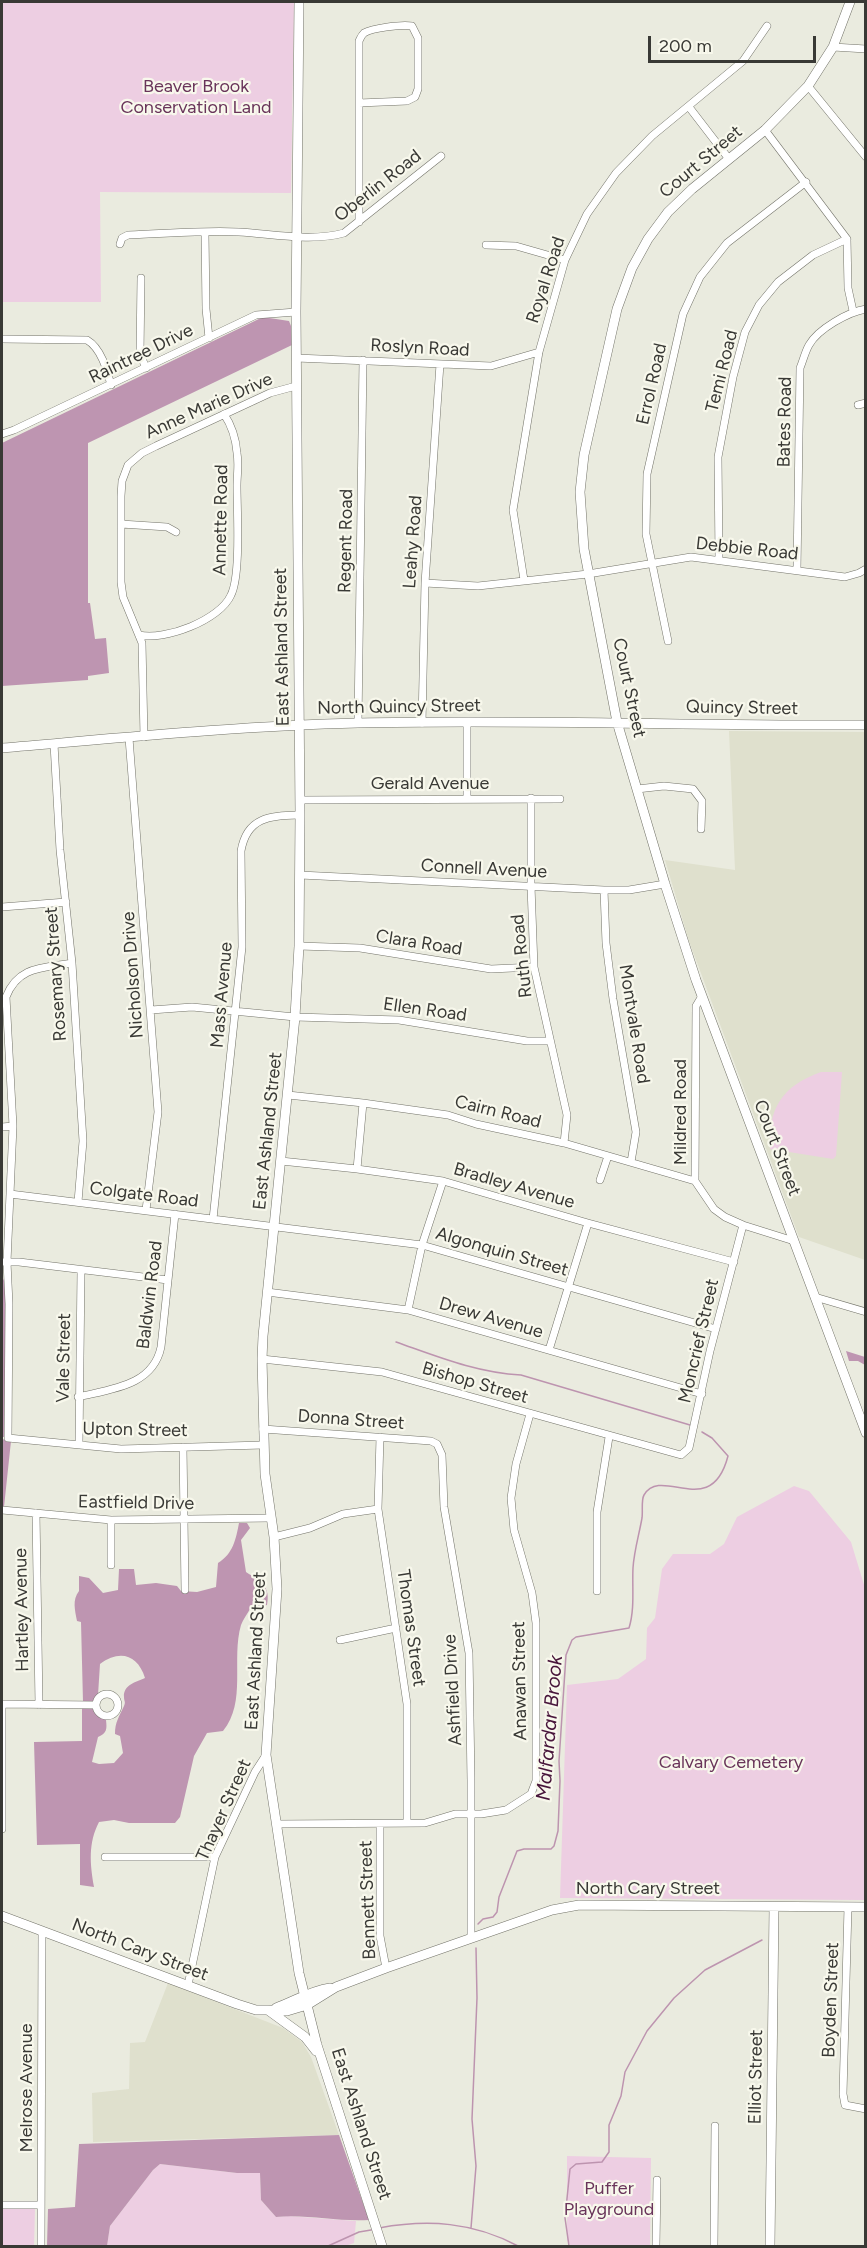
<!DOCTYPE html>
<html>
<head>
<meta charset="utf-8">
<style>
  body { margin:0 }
  #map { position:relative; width:867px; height:2248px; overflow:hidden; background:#eaebdf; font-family:Figtree,sans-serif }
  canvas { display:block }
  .frame { position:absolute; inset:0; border:3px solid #393935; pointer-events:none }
  .scale { position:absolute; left:648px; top:36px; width:168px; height:27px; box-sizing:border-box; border:3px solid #393935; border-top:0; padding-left:8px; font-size:18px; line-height:21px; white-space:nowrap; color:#393935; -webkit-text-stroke:4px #f8f8ec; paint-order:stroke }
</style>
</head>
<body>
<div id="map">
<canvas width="867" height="2248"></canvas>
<div class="frame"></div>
<div class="scale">200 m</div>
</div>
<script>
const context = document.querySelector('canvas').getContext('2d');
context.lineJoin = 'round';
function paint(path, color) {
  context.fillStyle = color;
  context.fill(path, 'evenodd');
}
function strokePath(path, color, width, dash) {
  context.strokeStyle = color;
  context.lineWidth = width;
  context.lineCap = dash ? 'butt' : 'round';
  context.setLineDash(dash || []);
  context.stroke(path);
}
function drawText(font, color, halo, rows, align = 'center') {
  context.font = font + ' Figtree,sans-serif';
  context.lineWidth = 4.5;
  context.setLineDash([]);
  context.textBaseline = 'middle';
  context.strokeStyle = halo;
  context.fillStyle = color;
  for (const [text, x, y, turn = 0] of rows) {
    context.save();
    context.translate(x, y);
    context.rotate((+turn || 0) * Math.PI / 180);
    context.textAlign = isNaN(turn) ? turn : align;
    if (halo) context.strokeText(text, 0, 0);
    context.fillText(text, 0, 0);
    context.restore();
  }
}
paint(new Path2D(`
  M729,731L865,732V1260L799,1237L689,941L665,860L735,870Z
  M168,1983L283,2028L302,2042L311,2057L339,2135L93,2142L92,2093L129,2089L130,2043L145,2042Z`), '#dfe0cd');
paint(new Path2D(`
  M2,2H294L291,193L100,192L101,302H2Z
  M821,1072H842L836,1156L833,1159L770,1149C768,1108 782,1086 821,1072Z
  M794,1486L809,1491L851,1542L865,1588V1900L560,1898L567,1685L618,1679L646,1659L647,1628L655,1618L662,1569L673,1554H710L724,1544L737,1517Z
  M567,2156L651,2158L650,2246H571L567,2240Z
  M160,2164L237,2173H260L261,2200L276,2217L288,2216L356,2221L354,2243L345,2246H107L110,2226L153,2170Z
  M2,2208H35L34,2246H2Z`), '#edcee2');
paint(new Path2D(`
  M263,317L289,321L291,326L292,345L88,443V603H90L95,639L106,638L109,673L88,676V680L2,686V443Z
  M5,1276V1437H2V1283Z
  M846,1351L865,1357V1365L858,1361H849Z
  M2,1439L11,1441L4,1507L2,1506Z
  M239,1523H247L250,1528L241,1540L246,1572C260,1581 271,1586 267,1605L250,1609C247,1614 243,1620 241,1625C231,1659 247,1702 223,1731L207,1733L194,1756L180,1817L175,1823H129L114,1820L99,1822C88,1843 90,1864 94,1887L80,1885V1844L37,1845L34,1742L82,1741V1707L92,1708L106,1720C107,1729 107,1733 98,1737L92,1762L99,1764L114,1763L123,1753L120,1736L115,1734C115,1722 119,1717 124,1706C126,1701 124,1702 124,1697C123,1685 136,1682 145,1678C138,1655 120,1649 100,1664L98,1695L94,1701L83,1702L81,1622L77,1621C75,1610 72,1600 79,1591V1576L89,1578L103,1593L118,1590L119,1569H134L136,1585L156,1583L177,1586L181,1591L197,1592L216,1587L218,1563C233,1554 236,1539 239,1523Z
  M339,2135L369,2220C338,2222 307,2214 276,2217L261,2200L260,2173H237L160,2164L153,2170L110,2226L107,2246H47L48,2209L75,2207L79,2144Z`), '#be95b1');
strokePath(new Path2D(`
  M396,1342C436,1356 477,1373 521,1375L690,1425
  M478,1924L483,1919L493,1917L497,1912L499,1897L517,1851L524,1849H551L554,1846L558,1831L560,1781L559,1761L566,1655L572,1640L576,1637L629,1628C635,1609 632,1587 633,1568C634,1551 639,1535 642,1518C643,1511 641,1500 644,1495C662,1465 711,1521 728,1456L712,1438L702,1432
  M379,2228C428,2219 473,2222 518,2246
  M471,2228L476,2166L472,2119L477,1998L476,1948
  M328,2246L359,2232L371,2230
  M569,2246L565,2218L570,2169L576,2164L602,2162L609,2152V2125L621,2096L625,2072L647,2031L674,1998L705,1970L762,1940`), '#bd94af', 1.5);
const street = new Path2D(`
  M833,47L866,49
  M808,86L866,157
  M359,103L407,101L415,97L418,89V38L412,26C403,24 372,28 364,33C361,36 361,37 359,41V222
  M689,107L729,159
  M765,130L847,239L848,288L853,311
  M205,233L206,309L209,338
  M120,244L122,238L128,235C165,234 202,230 239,232C273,234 311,242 344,233L441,156
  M486,245L516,246L565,260
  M141,278L140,354L146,368
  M2,339L87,340C101,348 107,370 111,385
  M296,358L491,366L539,352
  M858,405L866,403
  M2,434L14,430L256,315L296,312
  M121,524L167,527L176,532
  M719,559L718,457L733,377L745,332L759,305L778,282L813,255L847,239
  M797,570L800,368C803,361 805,352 809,345C818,329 848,312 866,309
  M524,580L513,510L539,352L565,260L587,214L616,173L652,136L743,61L767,26
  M425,583L478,586L588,574L691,557L845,577L859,573L866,569
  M139,635C165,641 220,620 231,595C241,575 237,511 237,486C237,475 239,464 237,453C236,440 232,426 224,414
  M668,641L646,534L647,474L683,314L700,277L727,243L806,182
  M467,722V799
  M358,723L363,360
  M422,723L425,583L440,364
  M144,737L142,643L123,597L121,582V496L122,481L128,465L142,453L156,446L270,393L296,386
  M129,738L158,1112L146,1210
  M54,744L60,850L72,963L83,1141L78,1202
  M637,789L664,786L693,789L702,801L701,829
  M531,798V886L534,967L567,1115L564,1143
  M300,800L560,799
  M300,875L604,890H629L665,884
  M604,890L606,943L613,999L636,1132L631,1162
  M2,907L66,902
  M299,946L360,948L491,969L534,967
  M72,963C43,968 18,966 6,997L13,1126L7,1262L9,1304L8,1438L121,1449L263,1445
  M702,996L696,1006L695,1181L714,1209L725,1217L743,1225L794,1241
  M151,1010L192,1007L295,1017L399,1020L527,1041H550
  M288,1095L363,1103L448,1115L476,1124L564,1143L695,1181
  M2,1127L13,1126
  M281,1161L357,1169L443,1181L588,1223L734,1262
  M357,1169L363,1103
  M600,1180L608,1156
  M10,1194L422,1245L716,1329
  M213,1219L242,947L241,851C247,816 271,816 300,815
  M2,1262H19L168,1280
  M267,1292L408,1310L702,1394
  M815,1297L866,1312
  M408,1310L422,1245L443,1181
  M549,1350L588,1223
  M262,1359L382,1372L681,1455L689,1448L710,1351L743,1225
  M78,1397C111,1389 153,1386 161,1347L175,1214
  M263,1429L431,1441L437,1444L442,1455L444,1507L469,1653L471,1781V1938
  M380,1437L378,1509L407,1704V1823
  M79,1445L81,1271
  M183,1447L185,1590
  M2,1510L111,1520L270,1518
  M36,1513L39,1705
  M274,1537L310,1528L343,1514L378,1509
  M111,1565V1520
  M597,1591V1512L609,1437
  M340,1640L396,1628
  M96 1705a11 11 0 1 1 22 0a11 11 0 1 1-22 0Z
  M2,1704L96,1705
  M277,1824L425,1823L455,1814H481L506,1810L531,1794L536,1781V1623L532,1593L514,1530L511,1498L516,1464L530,1414
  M380,1825V1936L386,1968
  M2,1829V1704
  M105,1857H215
  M848,1907L843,2094L845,2105L866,2109
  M188,1985L215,1857L255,1772L266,1755
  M2,2205H41
  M41,2246L42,1931
  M656,2246L657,2180
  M714,2246L715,2126`);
const secondary = new Path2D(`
  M299,2L296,312L300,815L299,946L295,1017L263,1336L262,1359L265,1474L274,1537L277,1589L266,1755L299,1973L317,2045L382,2246
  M850,2L833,47L808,86L765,130L692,189L668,212L648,239L632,268L617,309L584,455L580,492L584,549L617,722L665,884L696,980L866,1433
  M2,748C120,738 239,726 358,723C527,719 697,726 866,725
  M2,1916L237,2004L256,2010H268L287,2011L307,2005L336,1987L386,1968L552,1910L579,1905L866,1907
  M276,2008C295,2001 310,1991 330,1988
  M268,2010L305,2037L316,2051
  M770,2246L774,1907`);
strokePath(street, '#737369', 8);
strokePath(secondary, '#737369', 10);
strokePath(street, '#fff', 7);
strokePath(secondary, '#fff', 9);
drawText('18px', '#69345a', '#f8f8ec', [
  ["Beaver Brook",196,87],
  ["Conservation Land",196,108],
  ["Calvary Cemetery",731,1763],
  ["Puffer",609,2189],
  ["Playground",609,2210]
]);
drawText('18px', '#393935', '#f8f8ec', [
  ["Court Street",701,162,-40],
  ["Oberlin Road",378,186,-38],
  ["Royal Road",546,280,-72],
  ["Roslyn Road",420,348,3],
  ["Raintree Drive",141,354,-26],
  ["Temi Road",722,371,-76],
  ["Errol Road",652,384,-77],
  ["Anne Marie Drive",209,406,-24],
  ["Bates Road",785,422,-89],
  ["Annette Road",221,520,-89],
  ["Regent Road",346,541,-89],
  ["Leahy Road",413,542,-86],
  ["Debbie Road",747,549,6],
  ["East Ashland Street",282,647,-91],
  ["Court Street",629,688,78],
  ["North Quincy Street",399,707,-1],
  ["Quincy Street",742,708,1],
  ["Gerald Avenue",430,784],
  ["Connell Avenue",484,869,3],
  ["Clara Road",419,943,9],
  ["Ruth Road",522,956,-96],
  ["Rosemary Street",56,974,-94],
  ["Nicholson Drive",133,975,-94],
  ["Mass Avenue",222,995,-85],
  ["Ellen Road",425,1010,8],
  ["Montvale Road",634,1024,81],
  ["Cairn Road",498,1112,14],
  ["Mildred Road",681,1112,-90],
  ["East Ashland Street",268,1131,-84],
  ["Court Street",777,1148,69],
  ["Bradley Avenue",514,1186,16],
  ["Colgate Road",144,1195,7],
  ["Algonquin Street",502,1252,16],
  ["Baldwin Road",150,1295,-83],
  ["Drew Avenue",491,1318,16],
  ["Moncrief Street",699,1341,-77],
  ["Vale Street",64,1358,-89],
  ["Bishop Street",475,1383,16],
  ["Donna Street",351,1420,4],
  ["Upton Street",135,1430,1],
  ["Eastfield Drive",136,1503,1],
  ["Hartley Avenue",22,1610,-91],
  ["Thomas Street",411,1628,82],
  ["East Ashland Street",256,1651,-87],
  ["Anawan Street",520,1681,-91],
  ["Ashfield Drive",453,1690,-93],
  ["Thayer Street",224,1810,-66],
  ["North Cary Street",648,1889],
  ["Bennett Street",368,1900,-92],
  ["North Cary Street",140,1950,21],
  ["Boyden Street",831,2000,-88],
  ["Elliot Street",756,2077,-89],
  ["Melrose Avenue",27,2088,-90],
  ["East Ashland Street",361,2124,72]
]);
drawText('italic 20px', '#48163b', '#f8f8ec', [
  ["Malfardar Brook",550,1728,-85]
]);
</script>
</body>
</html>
